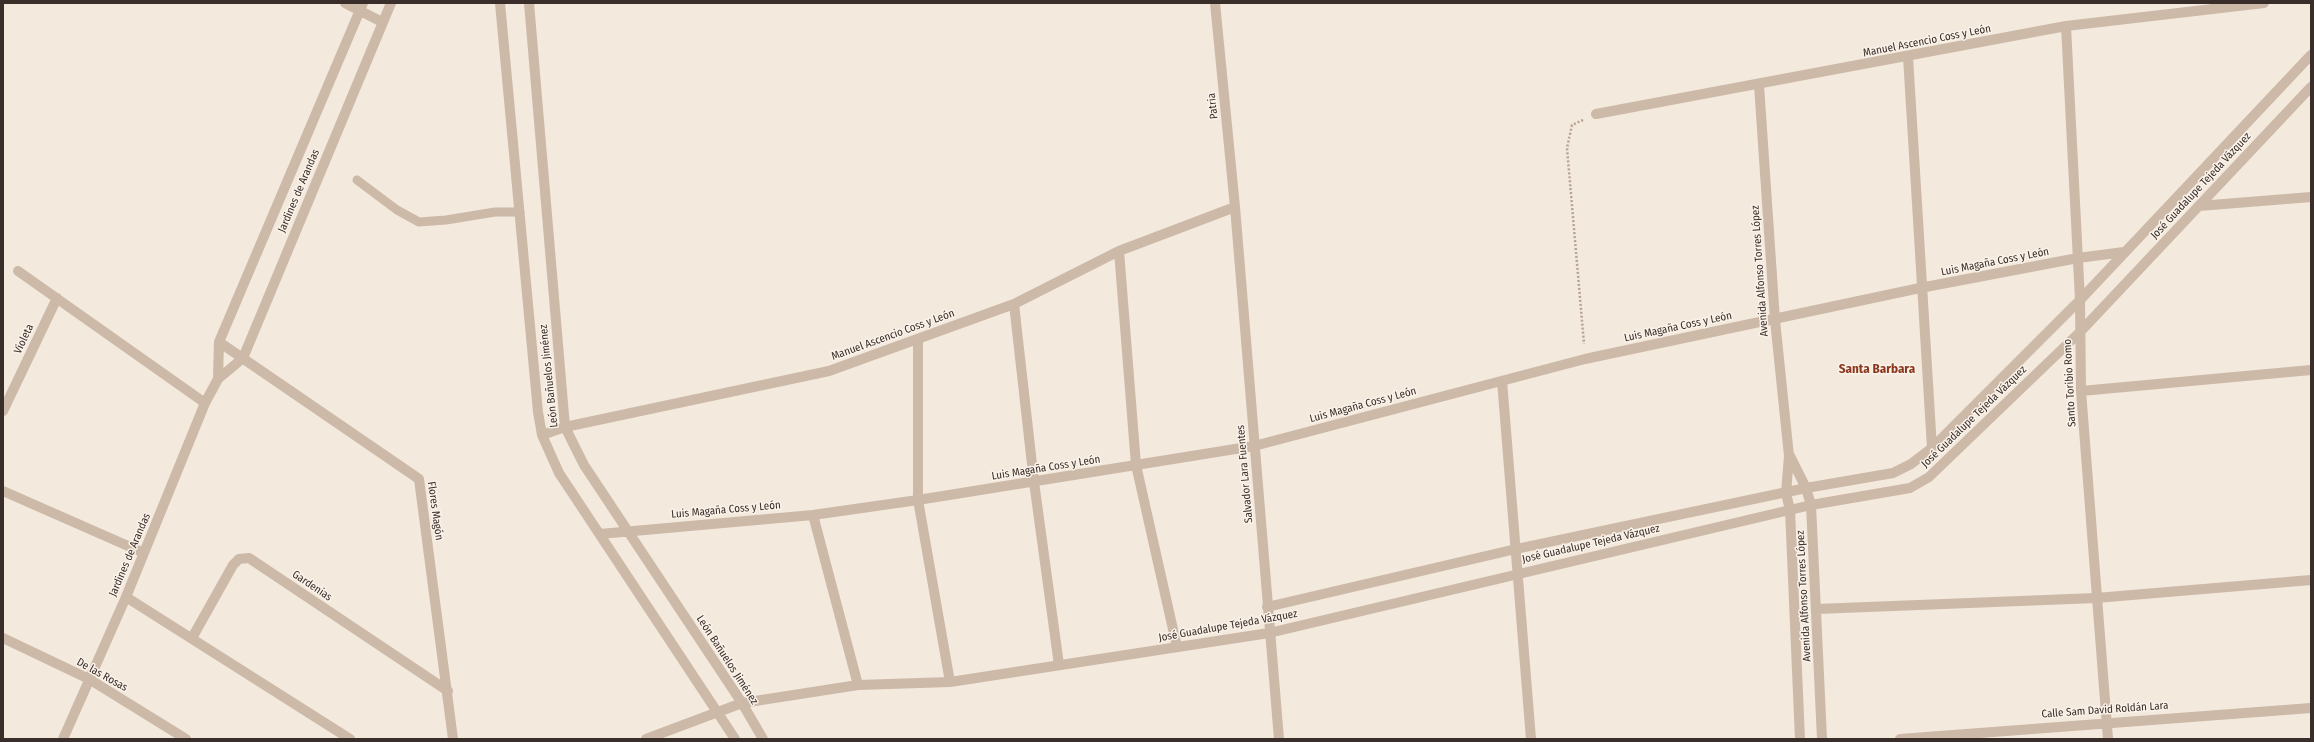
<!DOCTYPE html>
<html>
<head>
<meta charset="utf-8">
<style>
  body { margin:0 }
  #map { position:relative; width:2314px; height:742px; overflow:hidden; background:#f3e9dd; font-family:"Fira Sans Condensed",sans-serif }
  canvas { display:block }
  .frame { position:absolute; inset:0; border:4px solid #392e29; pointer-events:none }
</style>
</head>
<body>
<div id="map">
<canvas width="2314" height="742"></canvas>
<div class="frame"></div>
</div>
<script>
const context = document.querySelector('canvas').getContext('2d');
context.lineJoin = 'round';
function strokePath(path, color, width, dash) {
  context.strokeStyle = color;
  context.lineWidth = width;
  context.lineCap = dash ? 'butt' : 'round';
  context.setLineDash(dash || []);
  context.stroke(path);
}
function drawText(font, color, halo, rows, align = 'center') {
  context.font = font + ' "Fira Sans Condensed",sans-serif';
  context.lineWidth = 3;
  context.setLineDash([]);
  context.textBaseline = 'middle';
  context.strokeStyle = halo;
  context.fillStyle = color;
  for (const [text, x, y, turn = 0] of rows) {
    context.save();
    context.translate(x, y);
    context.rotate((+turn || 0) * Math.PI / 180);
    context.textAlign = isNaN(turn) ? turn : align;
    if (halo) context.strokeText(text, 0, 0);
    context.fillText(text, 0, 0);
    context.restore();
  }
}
strokePath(new Path2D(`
  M1583,120L1572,125L1567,148L1584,344`), '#b8a392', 2.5, [2, 2]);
strokePath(new Path2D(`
  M357,180L397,210L419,222L446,220L495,212H520`), '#ccb9a8', 9);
strokePath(new Path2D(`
  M345,3L382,22
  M500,3L538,412L542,435L559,473L735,739
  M529,3L565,427L584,465L742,703L763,739
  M1215,3L1235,207L1279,739
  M2066,26L2080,300L2081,391L2108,739
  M1908,57L1932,448
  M1759,85L1775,320L1789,456L1786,493L1790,510L1800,739
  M1596,114L2066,26L2264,3
  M2199,206L2311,197
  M1119,251L1136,465L1177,647
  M18,271L205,403
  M1014,304L1034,482L1059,665
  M918,339V500L950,682
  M219,342L419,479L453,739
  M218,379L219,342L363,3
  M1502,381L1531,739
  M2081,391L2311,370
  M3,411L57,298
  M542,435L565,427L829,371L1014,304L1119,251L1235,207
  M1790,456L1806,488L1811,505L1822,739
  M3,491L144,553
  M813,515L858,685
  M600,534L813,515L918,500L1254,446L1585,359L1920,288L2078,258L2124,252
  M126,597L350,739
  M1267,607L1516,549L1806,488L1893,473L1911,464L1932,448L2080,300L2311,55
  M1817,609L2096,598L2311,580
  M3,638L89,679L186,739
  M192,638L233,565L239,559L249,558L448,691
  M63,739L126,597L205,403L218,379L243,358L391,3
  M646,739L742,703L858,685L950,682L1269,633L1811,505L1910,488L1929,477L2080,332L2311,87
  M1900,739L2311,708`), '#ccb9a8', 10);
drawText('11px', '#392e29', '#fbf3ea', [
  ["Manuel Ascencio Coss y León",1927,41,-11],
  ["Patria",1213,106,-96],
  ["José Guadalupe Tejeda Vázquez",2201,186,-47],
  ["Jardines de Arandas",299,191,-67],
  ["Luis Magaña Coss y León",1995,262,-11],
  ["Avenida Alfonso Torres López",1760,271,-94],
  ["Luis Magaña Coss y León",1678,327,-12],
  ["Manuel Ascencio Coss y León",893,335,-20],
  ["Violeta",24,339,-65],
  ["León Bañuelos Jiménez",549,376,-96],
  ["Santo Toribio Romo",2070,383,-93],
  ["Luis Magaña Coss y León",1363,405,-15],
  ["José Guadalupe Tejeda Vázquez",1974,417,-44],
  ["Luis Magaña Coss y León",1046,468,-9],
  ["Salvador Lara Fuentes",1245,474,-95],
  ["Luis Magaña Coss y León",726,510,-5],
  ["Flores Magón",435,511,82],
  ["José Guadalupe Tejeda Vázquez",1591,544,-13],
  ["Jardines de Arandas",130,555,-67],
  ["Gardenias",312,586,34],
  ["Avenida Alfonso Torres López",1804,596,-93],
  ["José Guadalupe Tejeda Vázquez",1228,626,-10],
  ["León Bañuelos Jiménez",727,660,57],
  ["De las Rosas",102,675,29],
  ["Calle Sam David Roldán Lara",2105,710,-4]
]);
drawText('bold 13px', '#8b381e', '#fbf3ea', [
  ["Santa Barbara",1877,369]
]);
</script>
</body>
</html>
